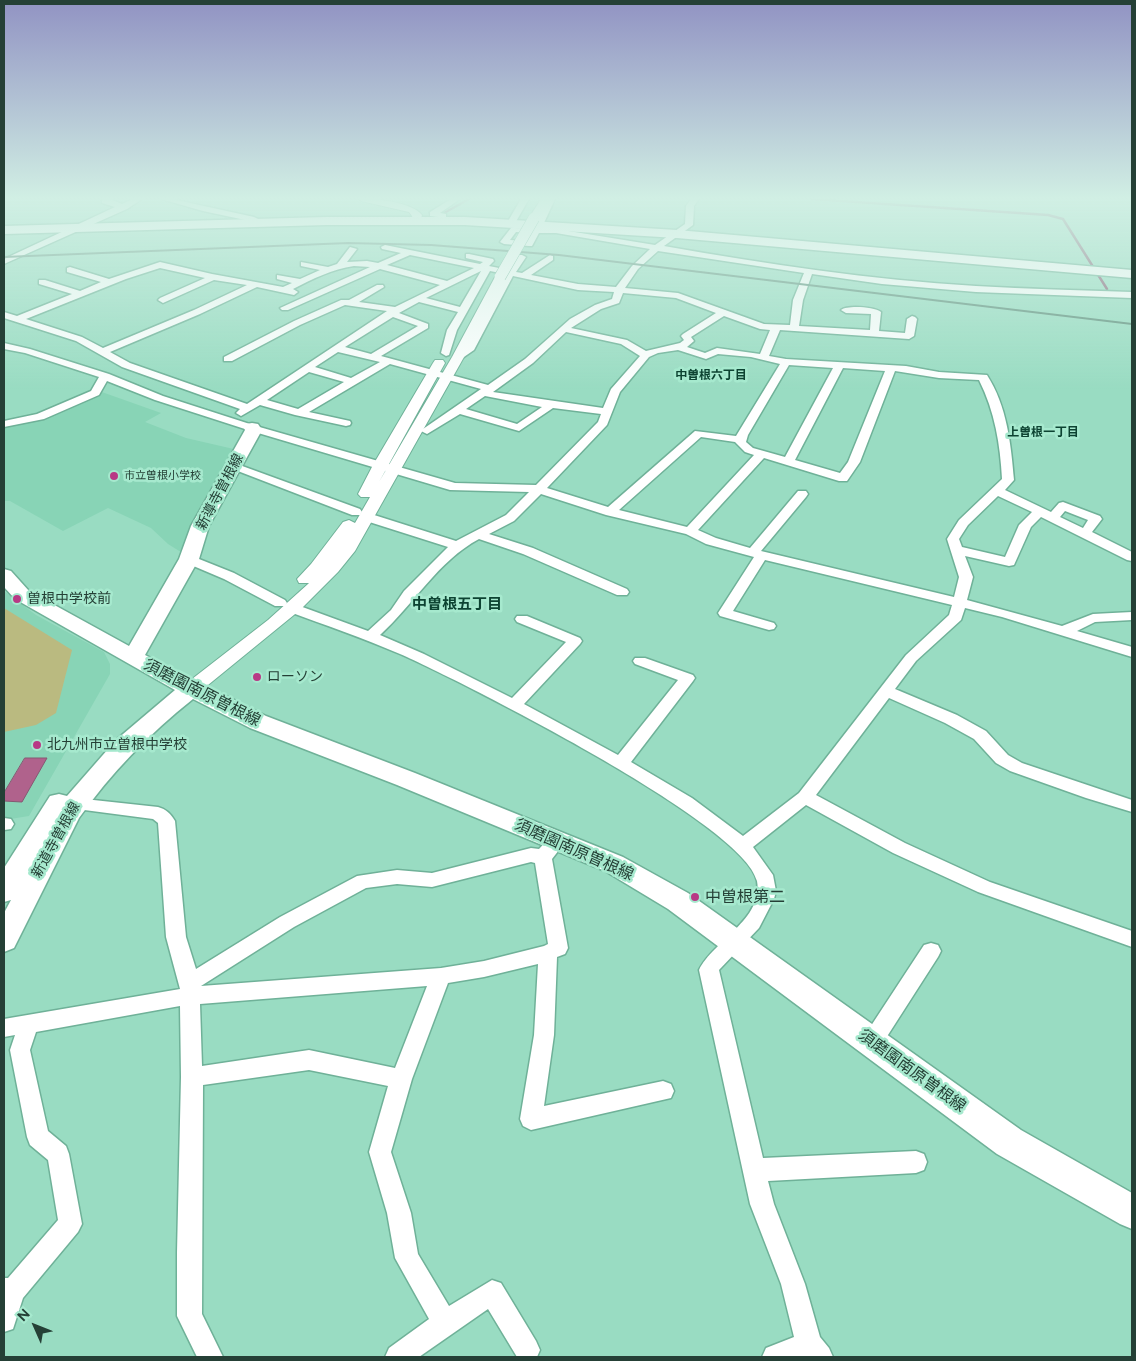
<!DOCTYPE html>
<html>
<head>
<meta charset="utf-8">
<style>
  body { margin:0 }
  #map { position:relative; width:1136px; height:1361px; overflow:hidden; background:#99dcc2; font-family:Figtree,sans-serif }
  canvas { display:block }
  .frame { position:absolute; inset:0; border:5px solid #254036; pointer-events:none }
  .north { position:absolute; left:10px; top:1301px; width:50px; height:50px; -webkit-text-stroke:4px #a6e9ce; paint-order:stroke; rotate:314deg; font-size:14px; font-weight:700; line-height:20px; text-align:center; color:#254036 }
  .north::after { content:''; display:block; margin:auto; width:18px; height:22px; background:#254036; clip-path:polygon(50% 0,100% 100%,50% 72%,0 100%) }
</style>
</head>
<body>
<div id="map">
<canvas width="1136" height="1361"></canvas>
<div class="frame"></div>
<div class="north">N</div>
</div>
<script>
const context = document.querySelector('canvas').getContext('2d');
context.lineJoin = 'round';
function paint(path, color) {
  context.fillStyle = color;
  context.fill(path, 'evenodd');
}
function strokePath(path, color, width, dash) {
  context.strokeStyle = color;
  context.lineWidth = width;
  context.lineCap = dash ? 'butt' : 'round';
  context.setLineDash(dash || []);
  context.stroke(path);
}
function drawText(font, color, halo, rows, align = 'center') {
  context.font = font + ' Figtree,"Noto Sans JP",sans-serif';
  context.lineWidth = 5;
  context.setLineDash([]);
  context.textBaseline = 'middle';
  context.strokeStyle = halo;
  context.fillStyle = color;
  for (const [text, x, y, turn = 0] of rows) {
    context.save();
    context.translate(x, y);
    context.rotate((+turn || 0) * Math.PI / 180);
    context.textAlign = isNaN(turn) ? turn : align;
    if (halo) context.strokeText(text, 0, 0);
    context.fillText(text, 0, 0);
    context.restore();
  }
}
paint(new Path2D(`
  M99,391L161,413L145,422L186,438L238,450L184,554L168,544L151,528L108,508L63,531L10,501H4V425L21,422Z
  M4,591L36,615L104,652L110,664V674L29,816L4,820Z`), '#88d4b6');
paint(new Path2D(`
  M4,608L72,650L56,713L36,725L4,732Z`), '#baba80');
const water = new Path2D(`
  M25,758H47L22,802L4,801V793Z`);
paint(water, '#b0628c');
strokePath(water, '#865872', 1);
strokePath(new Path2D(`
  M812,199L1048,215L1063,219L1107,289
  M444,213L469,199`), '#865872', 2.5);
const minor = new Path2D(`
  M102,199H110L122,204L133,199H142L127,209L4,264V259L115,207L102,203Z
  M161,199H172L254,217L258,219V223L254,225H251L250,221L203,211Z
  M451,199H460L440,213L446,214V218L430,216V212Z
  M521,199H529L514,225H508L507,223Z
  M547,199H555L543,225L536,227L535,225Z
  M691,199H699L694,206L693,225L664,246C767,264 871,280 976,286C1028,289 1080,290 1132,292V298L976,292L882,284L812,274L803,300L799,326L870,330L871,314L846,313L841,310C848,305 874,307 881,312L879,331L905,333L907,319L912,316L915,317L917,319L914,336L909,339L780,330L769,356L786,359L906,366L939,372L987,375C1007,406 1011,444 1014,480L1005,490L1051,512L1059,503L1063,502L1100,516L1102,519L1092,532L1132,552V561L1127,560L1041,517L1031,527L1014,565L1009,566L965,556L973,577L967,600L1062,626L1093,614L1132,612V620L1095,622L1077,631L1132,647V657L1002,617L965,608L961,620L916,661L895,689L957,715L986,731L1008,755L1022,763L1132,800V812L1086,798L1010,771L996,763L974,739L945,723L889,698L816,795L905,843L990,882L1132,931V947L978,892L893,853L806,805L753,847L773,875L776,891L774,899L759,928L719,970L763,1158L916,1151L924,1154L927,1162L924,1170L916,1173L768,1181L774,1204L805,1284L820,1337L829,1348L833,1357H762L766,1348L794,1337L781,1284L750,1204L699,970C713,941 764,919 757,881C745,824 461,681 400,654C363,638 325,625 287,611L285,608L292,604L297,605L368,631L391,610L404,591L448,547L363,520L361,517L363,514H371L456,541L506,515L529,492L450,490L248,430L155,400L107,381L99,395L44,419L4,427V421L37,414L91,391L99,377L25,353L4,349V343L30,349L109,374L163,396L256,426L455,483L536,485L598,422L601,414L553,408L519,431L460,414L427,434L421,431L423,429L481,389L390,364L309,412L350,421L351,423L350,425L346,426L295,415L260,405L241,416L236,413L240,409L122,367L76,341L4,318V312L17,316L72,294L39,284V280H45L80,291L101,282L67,272V268L70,267L109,279L160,262L212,274L283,287L292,283L277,279V275L300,279L320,270L301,266V262L328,267L337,264L350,247L357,249L347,262L367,261L378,263L401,253L382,249L381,247L385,245L480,264L483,262L466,258V254H469L493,259L494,261L489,266L509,270L519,255H522L526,257L516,272L522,273L550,255L553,256V260L531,275L578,284L616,287L632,266L650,249L556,233H539L532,246H529L504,244L500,242L511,228H514L556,229L655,245L685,224L686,206ZM516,232L531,233L526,241L510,240ZM658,251L804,273L793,300L790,325L764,324L678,293L625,288L638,269ZM410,255L474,268L447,281L387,265ZM354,266L370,267L280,308L282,310H288L380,269L440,285L395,307L359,302L384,287L383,285H377L349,300H341L294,321L224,357V361H232L300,325L345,305L387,311L247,404L130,363L110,352L200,314L257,287L294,295L298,292L293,289C313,279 332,269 354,266ZM160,268L205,278L160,298L158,300L163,303L214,280L247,285L194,310L103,348L82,337L26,319L126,279ZM481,271L460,307L426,298ZM490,271L505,274L467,346L455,355V359H461L474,350L513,276L578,290L614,292L612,299L595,305L570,319L525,359L488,385L381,356L428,328V324L399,313L419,302L458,312L447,330L441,353L446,356L449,355L457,330ZM623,293L676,298L716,313L683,334L681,336L684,340L680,343L646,351L627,340L571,328L601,309L619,303ZM724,316L760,329L770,330L760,354L717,348L705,353L687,347L694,341L691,337ZM393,317L418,326L371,354L345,347ZM566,332L621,344L640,356L611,389L603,408L493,392L533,363ZM678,350L706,359L718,354L751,357L780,364L736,436L695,431L608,507L547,488L607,425L620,392L649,357L658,353ZM338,352L380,362L351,378L315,367ZM789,365L833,368L785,457L753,448L746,442L748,435ZM843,368L885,371L848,462L840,473L795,460ZM895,371L939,378L979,380C995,412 1000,444 1002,479L959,520L947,539L959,577L954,597L761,551L806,497L808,494L806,491H798L750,548L716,538L698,530L764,458L839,481H847L860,462ZM309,372L344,382L298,409L267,400ZM485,396L542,407L517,424L466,409ZM701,437L735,442L745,452L754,455L687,527L619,510ZM541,494L606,515L686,534L706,544L754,557L718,613L720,616L769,630L774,629L776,626L774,623L733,611L765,560L952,605L949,615L906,655L799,793L743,836L692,798L631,762L693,681L695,678L693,675L645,658H635L633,661L635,664L678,680L618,755L524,704L580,644L582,641L580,638L527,616H517L515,619L517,622L566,642L512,698L424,654L380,635C414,604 438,561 479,539L523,554L617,595H627L629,592L627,589L533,548L489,534L514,521ZM998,496L1032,512L1019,525L1005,557L962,547L959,539L968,525ZM1065,511L1088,520L1083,528L1060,517Z
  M234,463L360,509L362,512L360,515H352L230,468L228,466L230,464Z
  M189,555L234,573L285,600L287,603L285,606H275L224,579L184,562L182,559Z
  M75,798L158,807C166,809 171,814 175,821L186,937L196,969L280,917L357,876L397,870L432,873L531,848L539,849C547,841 551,832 563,836L566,841L552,859L568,948L565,954L557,957L554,1035L544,1106L663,1081L671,1084L674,1091L671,1098L531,1130L523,1126L520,1119L534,1035L538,964L484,977L448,983L412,1079L391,1152L411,1213L418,1254L449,1306L492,1280L501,1283L536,1341L540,1350L537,1357H517L488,1309L419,1357H385L389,1348L429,1319L395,1258L387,1213L369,1152L388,1086L309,1070L203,1085L202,1314L223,1357H197L177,1316V1252L181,1077L180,1006L36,1032L30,1050L48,1131L66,1146L69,1154L82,1224L78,1232L23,1298L13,1329L4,1332V1278H8L58,1220L48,1160L30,1145L27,1137L10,1050L15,1035L4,1037V1019L180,989L166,937L158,823L153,819L69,808L67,804L69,800ZM531,862L535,863L548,944L544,946L484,961L441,968L201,986L294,927L366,888L397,884L432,887ZM427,986L395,1068L309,1050L202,1066L200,1004Z
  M4,818L11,819L14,824L11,829L4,830Z
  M931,943L938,945L941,951L938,957L879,1049L872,1051L865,1049L862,1042L865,1035L924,945Z`);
const tertiary = new Path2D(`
  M359,199C375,198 411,202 422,215L420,222H414L412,216L409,212L361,201Z
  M541,199H550L537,220H531L529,218Z
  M500,274L505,277L464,357L355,551L338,572L300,610L197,694L190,696L183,694L181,690L183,686L268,620L308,584L309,583H299L297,579L311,564L343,522L349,520L355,523L370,497H361L358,494L373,465L433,363L435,360H443L445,363L379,482L452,357L495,277Z`);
const secondary = new Path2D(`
  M252,423L258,424L262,430L209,526L199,559L145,655L266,716L415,773L623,857L688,893L1021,1130L1132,1193V1229L1120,1224L997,1154L668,909L605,871L397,785L250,728L193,699C149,734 111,773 79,818L14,948L4,952V913L11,900L4,902V868L50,796L59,794L67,796L116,740L175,690L15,599L4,587V569L11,571L29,591L129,646L179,559L191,526L245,430L244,428L246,424Z`);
const primary = new Path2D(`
  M326,217H465L677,230L1132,270V278L677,238L465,225H326L4,234V226Z`);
strokePath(minor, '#6fb198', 3);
strokePath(tertiary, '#6fb198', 2);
strokePath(secondary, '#6fb198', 3);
strokePath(primary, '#6fb198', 3);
paint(minor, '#fff');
paint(tertiary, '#fff');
paint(secondary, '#fff');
paint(primary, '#fff');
strokePath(new Path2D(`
  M4,257L348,243L431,245L559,255L1132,324`), '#608f7d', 2);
const tertiaryBridge = new Path2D(`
  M500,277L534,218`);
strokePath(tertiaryBridge, '#6fb198', 12, []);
strokePath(tertiaryBridge, '#fff', 11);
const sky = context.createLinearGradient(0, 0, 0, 389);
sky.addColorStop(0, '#9193c3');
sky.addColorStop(0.51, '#d1efe4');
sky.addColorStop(1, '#d1efe400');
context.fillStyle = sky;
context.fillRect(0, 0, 1136, 389);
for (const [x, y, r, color] of [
  [114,476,5,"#b83985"],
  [17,599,5,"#b83985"],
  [257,677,5,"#b83985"],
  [37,745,5,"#b83985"],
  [695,897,5,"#b83985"]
]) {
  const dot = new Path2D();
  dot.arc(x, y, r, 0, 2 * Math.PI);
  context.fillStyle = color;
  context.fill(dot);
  strokePath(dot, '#a6e9ce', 2);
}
drawText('11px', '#254036', '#a6e9ce', [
  ["市立曽根小学校",124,476]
], 'left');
drawText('bold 12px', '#0d4332', '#a6e9ce', [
  ["中曽根六丁目",711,375],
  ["上曽根一丁目",1043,432]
]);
drawText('14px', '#254036', '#a6e9ce', [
  ["新導寺曽根線",220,492,-62],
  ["新道寺曽根線",56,840,-61]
]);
drawText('14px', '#254036', '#a6e9ce', [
  ["曽根中学校前",27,599],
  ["ローソン",267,677],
  ["北九州市立曽根中学校",47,745]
], 'left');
drawText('bold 15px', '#0d4332', '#a6e9ce', [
  ["中曽根五丁目",457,605]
]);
drawText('16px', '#254036', '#a6e9ce', [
  ["須磨園南原曽根線",202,693,27],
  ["須磨園南原曽根線",574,850,24],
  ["須磨園南原曽根線",912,1071,36]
]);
drawText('16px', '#254036', '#a6e9ce', [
  ["中曽根第二",705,897]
], 'left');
</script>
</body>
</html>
